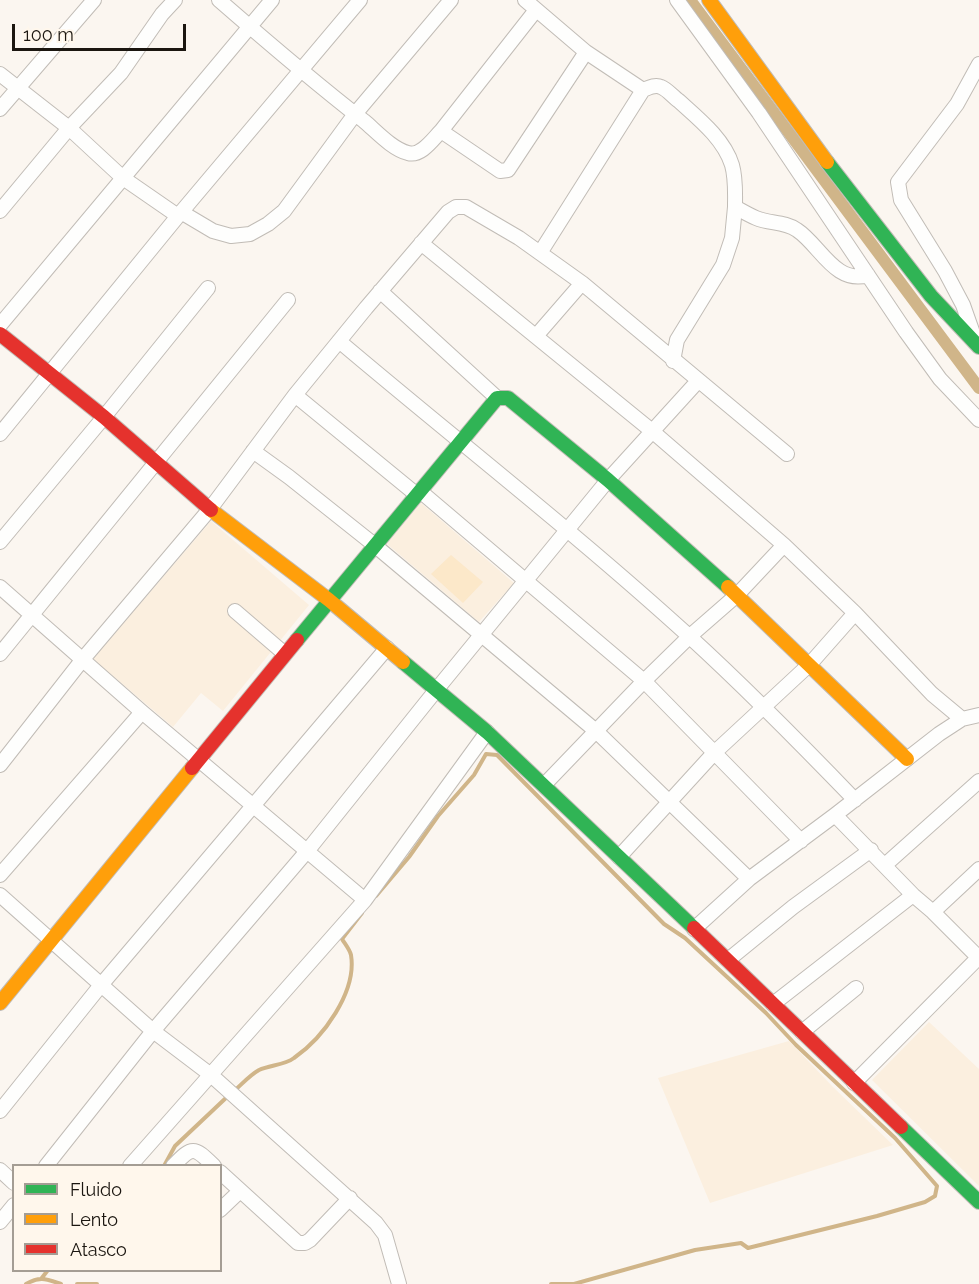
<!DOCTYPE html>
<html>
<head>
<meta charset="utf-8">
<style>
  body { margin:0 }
  #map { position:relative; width:979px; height:1284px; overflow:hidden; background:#fbf6f0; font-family:Raleway,sans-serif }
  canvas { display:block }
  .legend { position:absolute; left:12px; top:1164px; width:210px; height:108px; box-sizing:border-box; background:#fff7ec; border:2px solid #a49d94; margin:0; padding:8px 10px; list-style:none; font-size:18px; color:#1b1610 }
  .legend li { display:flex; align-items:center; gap:12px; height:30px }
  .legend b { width:30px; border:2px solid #a49d94 }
  .scale { position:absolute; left:12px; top:24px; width:174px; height:27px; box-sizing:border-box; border:3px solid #1b1610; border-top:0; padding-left:8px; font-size:18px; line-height:21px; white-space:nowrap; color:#1b1610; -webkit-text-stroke:4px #fff7ec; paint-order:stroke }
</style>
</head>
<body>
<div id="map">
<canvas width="979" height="1284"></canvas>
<ul class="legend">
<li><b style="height:8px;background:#30b455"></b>Fluido</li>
<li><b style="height:8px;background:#ff9f0a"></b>Lento</li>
<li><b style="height:8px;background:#e5322d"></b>Atasco</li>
</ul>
<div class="scale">100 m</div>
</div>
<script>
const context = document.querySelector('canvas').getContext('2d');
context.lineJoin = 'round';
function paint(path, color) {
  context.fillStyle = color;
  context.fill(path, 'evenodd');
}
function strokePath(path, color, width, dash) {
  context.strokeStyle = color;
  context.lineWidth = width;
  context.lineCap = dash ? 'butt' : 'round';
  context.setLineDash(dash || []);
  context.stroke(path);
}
paint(new Path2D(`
  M421,503L514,583L479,622L387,544Z
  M211,521L309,605L223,711L201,693L173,727L93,659Z
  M929,1022L979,1069V1186L872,1080Z
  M789,1041L833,1087L893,1145L710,1203L658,1078Z`), '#fbefdf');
paint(new Path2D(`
  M451,555L483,582L463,603L431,574Z`), '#fce8c9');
strokePath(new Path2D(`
  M376,896L409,857L438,816L474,775L486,754L497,755L664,924L685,938L766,1013L796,1045L895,1138L937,1186L935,1196L925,1202L877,1216L748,1248L741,1243L695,1250L574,1284
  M234,1091C242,1084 250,1075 259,1070C270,1065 285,1065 294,1058C323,1038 357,992 351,955C350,950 345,944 342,939L362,913
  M164,1166L175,1146L228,1096
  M41,1279L48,1270
  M26,1284C40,1276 46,1279 61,1284
  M77,1284H97
  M551,1284H573`), '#d0b589', 4);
strokePath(new Path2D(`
  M690,0L979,388`), '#d0b589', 12);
const street = new Path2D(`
  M219,0C266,41 314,82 364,121C376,131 392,149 408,153C421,157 433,139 441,131L536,10
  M525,0L586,52L643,90
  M677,0L759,113L906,332L940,379L979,420
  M0,74L69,128L123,178L272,0
  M0,109L94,0
  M441,131L500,171L508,170L586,52
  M0,211L69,128L121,73L162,14L175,0
  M181,212L213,231L231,236L250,234L268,224L284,211L355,114L451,0
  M421,243L652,431L784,545L855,613L932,694L962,719
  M540,253L643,90C648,88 655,84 661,87C667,89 673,97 679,101C699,119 724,139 732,165C736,179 735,194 735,207C742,211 749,215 756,218C770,224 784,221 797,230C820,245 835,285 868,275
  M380,291L497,398
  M0,325L123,178L178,216
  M536,336L582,283
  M975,339L963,305L945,271L901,200L898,182L957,104L979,64
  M339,341C456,440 577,534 690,637C747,689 801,744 855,800
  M673,361L677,340L723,265L732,238L735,207
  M295,395L417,495
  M0,434L178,216L360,0
  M253,451L289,477L372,543L596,731L749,879
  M420,491L644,681L801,841
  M0,542L104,417L208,288
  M0,587L142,712L365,900
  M235,611L285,654
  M0,654L288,300
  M0,765L83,659L210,509L295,395L366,308L448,212L456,207H466L519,238L582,283L787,454
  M544,785L644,681L690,636L737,595L784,545
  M835,815L913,895L933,912L979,958
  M619,857L714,753L810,664L855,613
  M885,865L979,781
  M0,875L142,712
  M0,895L153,1031L211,1075L376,1223L385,1235L399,1284
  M933,912L979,869
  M694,929L749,879L835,815L939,734L962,719L979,715
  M728,960L793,907L871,850
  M773,1004L913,895
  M802,1032L856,988
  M854,1083L979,957
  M0,1111L101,985L387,648
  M46,1166L153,1031L308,850L437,689L608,480L698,381
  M130,1166L365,900L487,732
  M173,1166C193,1145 194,1147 214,1166
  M0,1170L14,1183
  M220,1172L298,1243H305L310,1240L350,1198
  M220,1210L240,1191
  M0,1222L14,1205`);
const fast = new Path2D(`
  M827,162L931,296L979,347
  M297,640L497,398H508L608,480L728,587
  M403,662L487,732L694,928
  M901,1127L979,1202`);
const slow = new Path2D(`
  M709,0L827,162
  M211,510L329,600L403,662
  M728,587L907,759
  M0,1003L192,768`);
const jam = new Path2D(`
  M0,334L104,417L211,510
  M192,768L297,640
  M694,928L901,1127`);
strokePath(street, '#c1bcb6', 16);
strokePath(fast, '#c1bcb6', 16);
strokePath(slow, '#c1bcb6', 16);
strokePath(jam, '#c1bcb6', 16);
strokePath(street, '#fefefd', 14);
strokePath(fast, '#30b455', 14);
strokePath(slow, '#ff9f0a', 14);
strokePath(jam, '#e5322d', 14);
</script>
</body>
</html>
